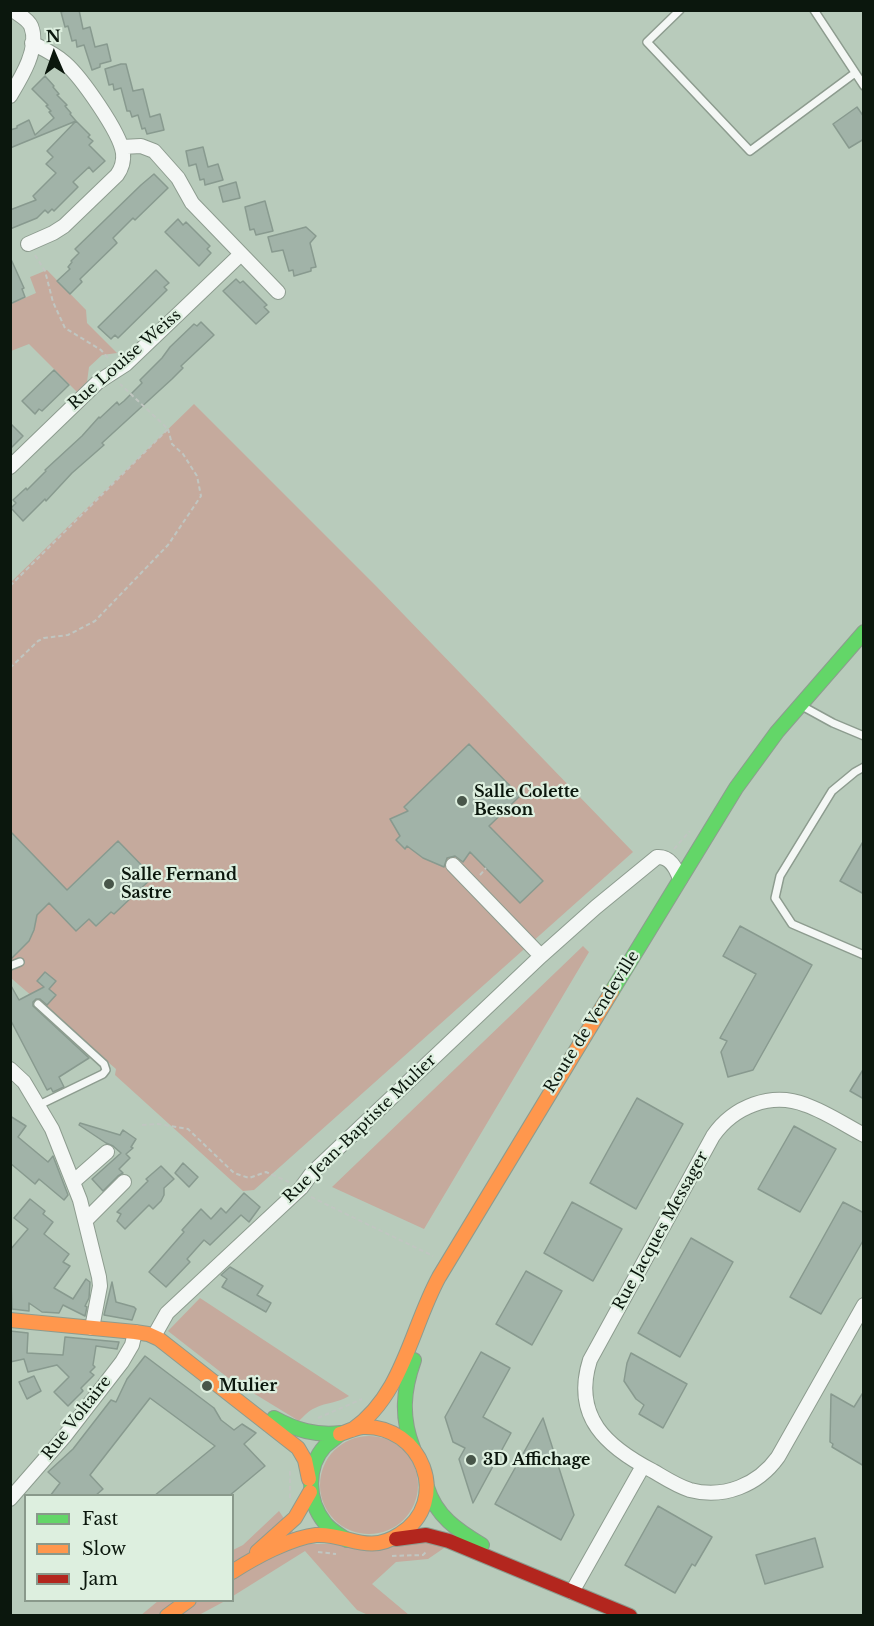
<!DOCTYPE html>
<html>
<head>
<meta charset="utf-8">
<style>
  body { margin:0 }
  #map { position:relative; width:874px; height:1626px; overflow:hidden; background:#b8cbbb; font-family:"Libre Baskerville",serif }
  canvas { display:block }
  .frame { position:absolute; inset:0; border:12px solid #0b170d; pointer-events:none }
  .legend { position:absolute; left:24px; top:1494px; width:210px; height:108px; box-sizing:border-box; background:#ddefdf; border:2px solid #89998b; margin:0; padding:8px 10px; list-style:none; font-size:18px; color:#0b170d }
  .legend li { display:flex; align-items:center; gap:12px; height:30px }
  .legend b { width:30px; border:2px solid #89998b }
  .north { position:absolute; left:24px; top:24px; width:60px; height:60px; -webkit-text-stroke:4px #ddefdf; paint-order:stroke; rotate:358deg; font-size:16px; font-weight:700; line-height:24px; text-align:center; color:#0b170d }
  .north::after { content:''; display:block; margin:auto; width:21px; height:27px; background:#0b170d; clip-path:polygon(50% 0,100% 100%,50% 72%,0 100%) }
</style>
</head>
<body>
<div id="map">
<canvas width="874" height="1626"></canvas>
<div class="frame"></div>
<ul class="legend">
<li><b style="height:8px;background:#63d668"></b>Fast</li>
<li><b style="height:8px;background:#ff974d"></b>Slow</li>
<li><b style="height:8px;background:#b3261e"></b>Jam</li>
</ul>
<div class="north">N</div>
</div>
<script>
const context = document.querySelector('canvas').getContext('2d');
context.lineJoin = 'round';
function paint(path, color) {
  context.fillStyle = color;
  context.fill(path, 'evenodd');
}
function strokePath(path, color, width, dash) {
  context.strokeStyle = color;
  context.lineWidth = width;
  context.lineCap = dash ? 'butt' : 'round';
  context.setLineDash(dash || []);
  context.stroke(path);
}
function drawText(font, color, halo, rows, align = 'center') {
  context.font = font + ' "Libre Baskerville",serif';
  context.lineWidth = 4.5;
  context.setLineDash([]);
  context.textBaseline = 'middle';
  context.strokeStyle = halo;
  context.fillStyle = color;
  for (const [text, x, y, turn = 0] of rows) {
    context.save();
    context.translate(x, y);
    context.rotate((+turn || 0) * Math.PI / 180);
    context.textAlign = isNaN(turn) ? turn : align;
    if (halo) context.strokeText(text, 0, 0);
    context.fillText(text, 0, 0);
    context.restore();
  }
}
paint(new Path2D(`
  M47,270L86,310L87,323L117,353L102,355L89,367L87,382L77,392L29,344L11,351V304L36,293L30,277Z
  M194,404L377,587L633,852L254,1190L243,1191L115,1075L116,1069L11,978V582Z
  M583,946L589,952L424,1229L332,1187Z
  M200,1298L349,1396C338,1403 327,1402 315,1408C309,1410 304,1416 299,1421L227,1377L168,1331Z
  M320 1485a49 49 0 1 1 98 0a49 49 0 1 1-98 0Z
  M279,1511L301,1544H402L422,1539L447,1546L428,1559L396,1562L372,1584L409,1615H368L357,1610L305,1551L233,1596V1550L243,1545Z
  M158,1601H225L199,1615L140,1616Z`), '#c5aa9d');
const building = new Path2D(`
  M68,10H79L83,29L90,27L95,47L107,44L111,61L100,64V67L92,70L84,45L77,47L76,40L72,41L68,26L65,27L61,12Z
  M121,64H126L133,91L143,89L150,117L160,114L164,130L147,134L145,128L142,129L138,115L132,117L130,111H127L121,88L114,90L113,84L109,85L105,69Z
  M45,76L54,86L53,87L59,94L57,95L67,105L65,106L71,113L70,114L76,121L10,148V130L17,128V126L29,120L35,135L54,118L49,112L51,111L46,106L48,105L32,89Z
  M857,107L864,117V139L849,148L833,124Z
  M76,121L90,135L88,137L93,141L89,145L105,161L93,172L89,167L73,182L78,187L54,211L52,209L48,213L45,210L37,218L10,229V210L36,200L33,196L56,173L46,164L53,157L47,151Z
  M203,147L208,167L218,164L223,180L205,185L204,179L200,180L196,164L189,166L186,151Z
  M154,174L168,188L135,220L133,218L113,238L117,243L80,279L82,282L70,294L57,281L70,269L68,267L72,262L71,261L79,253L75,249L141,185Z
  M236,182L240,198L223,202L219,187Z
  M265,201L273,231L256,235L254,229L250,230L245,207Z
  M178,219L183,225L186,222L210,246L207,249L211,253L199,266L165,232Z
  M306,227L316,236L310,243L316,267L311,268V271L294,276L293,270L289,271L283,250L272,252L268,237Z
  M10,257L24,288L22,289L25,297L10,304Z
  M156,270L169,283L164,287L167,290L118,338L115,335L111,339L98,327Z
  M236,279L240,283L243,281L267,305L264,307L269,312L256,324L223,291Z
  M201,322L214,335L181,366L183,368L172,379L102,443L104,445L72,473L46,501L45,499L23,521L11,508L16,503L13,500L26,488L27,490L46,471L45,470L82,436L99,417L100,418L117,402L119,405L124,401L142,383L140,380L162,358L170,347L194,324L197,326Z
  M54,370L69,385L42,411L39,409L35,414L22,401Z
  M10,423L23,436L10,449Z
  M469,744L520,796L489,826L543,881L520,903L470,852L463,862L455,856L447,858L444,867L423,858L407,846L405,849L396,840L400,836L390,819L408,811L404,807Z
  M10,831L67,890L118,841L153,877L114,914L111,912L96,926L89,919L76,931L49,903L37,915L34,930L29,941L10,960Z
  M864,840V894L840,881Z
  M740,926L812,965L753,1070L728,1077L721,1052L727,1041L720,1038L756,974L723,956Z
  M45,972L56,981L49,989L56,995L47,1005L40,999H36L33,1002V1006L89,1058L59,1077L64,1087L53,1092L51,1088L47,1090L10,1019V984L19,1000L44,987L37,981Z
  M864,1068V1099L850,1091Z
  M637,1098L683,1124L636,1209L590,1183Z
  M10,1116L26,1126L18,1137L48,1162L53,1156L68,1195L64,1200L39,1179L35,1184L10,1163Z
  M80,1123L120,1135L123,1130L136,1139L131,1147L133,1148L126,1154L130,1158L119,1169L123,1173L118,1176L103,1191L92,1179L121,1153L113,1146L106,1143L79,1125Z
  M794,1126L836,1149L800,1212L758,1189Z
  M183,1163L198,1177L189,1187L175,1173Z
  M161,1166L174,1179L164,1188V1195L161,1201L153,1209L149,1205L125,1229L117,1221L121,1214L117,1212L148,1181L146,1179Z
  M244,1193L260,1207L249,1222L241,1215L210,1245L204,1240L187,1259L190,1262L166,1287L149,1272L184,1232L182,1230L201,1209L211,1219L221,1208L226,1213Z
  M30,1199L45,1211L43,1214L53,1222L44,1234L69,1254L63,1262L70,1266L54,1288L73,1299L86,1279L90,1282L89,1298L85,1306L87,1307L85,1316L63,1305L59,1313L42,1312L29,1303V1311L12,1309L10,1250L28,1229L14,1218Z
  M572,1202L622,1229L593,1281L544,1253Z
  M843,1202L864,1213V1239L821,1314L790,1297Z
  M691,1238L733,1262L680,1357L638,1333Z
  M230,1267L263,1286L257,1295L271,1303L266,1312L222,1287L227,1279L221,1275Z
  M526,1271L562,1291L532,1345L496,1324Z
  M112,1282L116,1302L134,1307L136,1309L132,1320L104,1315Z
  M10,1331L28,1333L27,1353L63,1355L65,1337L119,1342L117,1349L96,1346L93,1365L95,1367L90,1372L94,1375L81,1388L83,1391L68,1406L54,1392L69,1377L57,1365L28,1372L24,1359L10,1362Z
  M481,1352L510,1368L483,1417L511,1433L473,1503L459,1459L465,1448L453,1442L445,1417Z
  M631,1353L687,1384L663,1428L639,1414L644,1405L636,1399L624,1381L627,1363Z
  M145,1356L214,1408L221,1420L234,1430L242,1424L256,1433L244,1444L265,1466L229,1496H154L215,1446L150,1398L90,1475L103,1489L95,1496H50L60,1483L48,1472L73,1449L111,1400L116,1402L127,1379Z
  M34,1376L41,1391L27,1399L19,1382Z
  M864,1391V1466L832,1447L833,1444L830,1442L831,1394L854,1407Z
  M543,1418L574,1515L561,1540L495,1504Z
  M658,1506L712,1537L695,1566L692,1564L675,1593L625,1565Z
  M815,1538L823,1567L765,1584L756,1555Z`);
paint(building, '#a1b3a8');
strokePath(building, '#889a8f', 1.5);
const lane = new Path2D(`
  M680,10L647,42L750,151L855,73
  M814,10L864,86
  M802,706L833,723L864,736
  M864,767L855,772L832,791L780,876L775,898L792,924L864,955
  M10,966L20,962
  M38,1004L104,1064L106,1070L103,1074L39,1105`);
const street = new Path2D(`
  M10,96C21,78 40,48 31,26C28,19 19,15 13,10
  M122,147L141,146L154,151L178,178L192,203L278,292
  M28,244L53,233L64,226L117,175C122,168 124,162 123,153C120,132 81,77 65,63C55,54 44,49 32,43
  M10,467L98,382L126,364L241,254
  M453,865L541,956
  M10,1069L24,1082L52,1129L80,1200L99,1277L100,1286L92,1328
  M864,1135C845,1125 826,1112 806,1105C771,1091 733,1107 713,1136L590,1360C572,1417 607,1447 653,1471C665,1478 677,1486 690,1490C724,1499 758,1485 778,1457L864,1305
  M73,1182L107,1152
  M86,1220L124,1182
  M154,1336L167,1313L301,1188L312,1173L541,956L596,907L657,857C670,856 676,868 680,879
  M10,1499L64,1437L122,1362L132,1345L135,1332
  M572,1592L643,1466`);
const fast = new Path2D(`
  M612,991L736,788L777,732L864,632
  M274,1418C296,1430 316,1436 341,1433
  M340,1434C335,1438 330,1442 325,1446C306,1467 307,1501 325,1523C330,1530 340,1535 347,1540
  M413,1448C401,1417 403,1391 414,1360
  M427,1487C436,1516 457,1530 482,1545`);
const slow = new Path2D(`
  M10,1320L135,1332L148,1334L159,1339L298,1448L305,1460L309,1479
  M352,1430C403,1395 411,1328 439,1277L612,991
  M257,1552L295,1518L310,1492
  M232,1572C254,1558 290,1538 316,1535C348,1533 367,1556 400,1534C452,1501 422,1424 362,1427C355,1428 346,1432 340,1434
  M167,1616L189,1600`);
const jam = new Path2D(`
  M396,1539L426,1535L449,1541L630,1616`);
strokePath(lane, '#8d9c8f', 10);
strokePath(street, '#8d9c8f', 16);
strokePath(fast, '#8d9c8f', 16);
strokePath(slow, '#8d9c8f', 16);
strokePath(jam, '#8d9c8f', 16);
strokePath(new Path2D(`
  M35,255L45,271L53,302L65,328L101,350L108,358
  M10,586L168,429L120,384
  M10,668L38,641L44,638L68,635L95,621L168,545L201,496L197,476L183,454L172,444L168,429
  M674,849L690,831
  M480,875L486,868
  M142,1125L158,1124L188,1129L234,1173L249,1178L266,1172L289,1182
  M311,1197L433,1256
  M318,1418L362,1399
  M290,1498V1471
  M318,1552L336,1554
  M392,1556L423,1555L427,1551`), '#c0c6c1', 2, [4.5, 3]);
strokePath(lane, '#f4f7f5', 7);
strokePath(street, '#f4f7f5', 14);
strokePath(fast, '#63d668', 14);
strokePath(slow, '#ff974d', 14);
strokePath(jam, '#b3261e', 14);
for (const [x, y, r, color] of [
  [462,801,6,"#48564a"],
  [109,884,6,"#48564a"],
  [207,1386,6,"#48564a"],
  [471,1460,6,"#48564a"]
]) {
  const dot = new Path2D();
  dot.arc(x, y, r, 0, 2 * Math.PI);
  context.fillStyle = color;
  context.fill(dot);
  strokePath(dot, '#ddefdf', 2);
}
drawText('16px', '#0b170d', '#ddefdf', [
  ["Rue Louise Weiss",125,360,-41],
  ["Route de Vendeville",592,1022,-58],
  ["Rue Jean-Baptiste Mulier",360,1129,-44],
  ["Rue Jacques Messager",661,1231,-61],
  ["Rue Voltaire",77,1418,-52]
]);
drawText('bold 16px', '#0b170d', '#ddefdf', [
  ["Salle Colette",474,792],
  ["Besson",474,810],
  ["Salle Fernand",121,875],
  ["Sastre",121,893],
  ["Mulier",219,1386],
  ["3D Affichage",483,1460]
], 'left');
</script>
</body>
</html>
